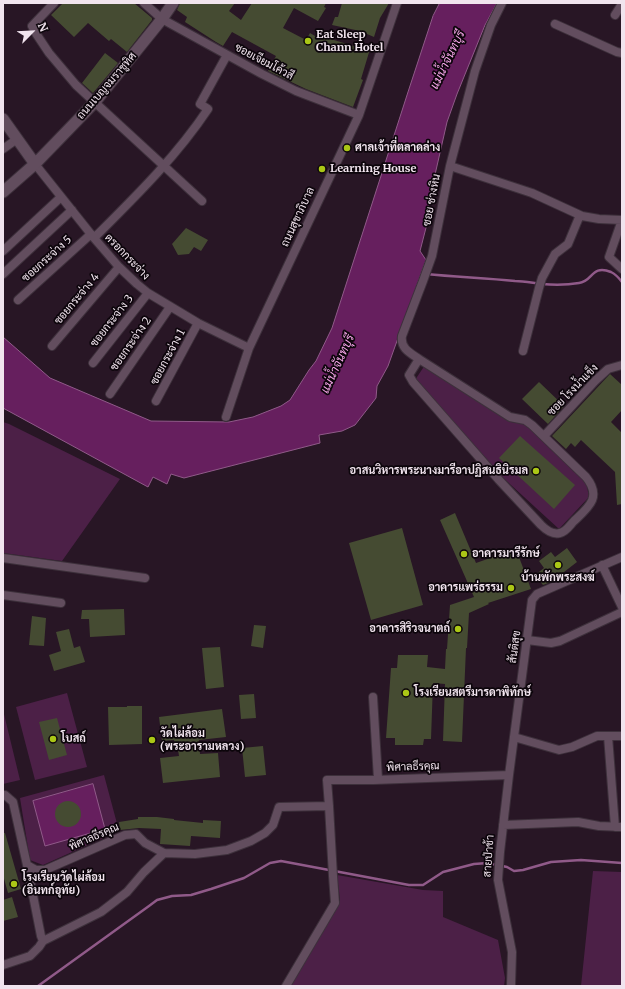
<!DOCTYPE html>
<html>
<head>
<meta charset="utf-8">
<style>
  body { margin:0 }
  #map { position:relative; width:625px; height:989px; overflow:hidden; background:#281625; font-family:Merriweather,serif }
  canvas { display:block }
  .frame { position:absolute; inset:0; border:4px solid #f1e4ee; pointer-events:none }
  .north { position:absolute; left:12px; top:12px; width:40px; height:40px; -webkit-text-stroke:3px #0c050b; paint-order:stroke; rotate:66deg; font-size:11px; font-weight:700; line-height:16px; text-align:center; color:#f1e4ee }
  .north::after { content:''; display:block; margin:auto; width:14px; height:18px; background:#f1e4ee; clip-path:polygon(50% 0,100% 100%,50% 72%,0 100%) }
</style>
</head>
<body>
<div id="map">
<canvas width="625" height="989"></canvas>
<div class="frame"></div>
<div class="north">N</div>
</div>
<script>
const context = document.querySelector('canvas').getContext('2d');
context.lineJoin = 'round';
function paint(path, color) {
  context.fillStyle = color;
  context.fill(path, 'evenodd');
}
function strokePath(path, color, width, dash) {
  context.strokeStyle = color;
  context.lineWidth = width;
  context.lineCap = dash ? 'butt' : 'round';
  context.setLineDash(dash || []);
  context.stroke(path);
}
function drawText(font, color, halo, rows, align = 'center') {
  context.font = font + ' Merriweather,Sarabun,serif';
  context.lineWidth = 3.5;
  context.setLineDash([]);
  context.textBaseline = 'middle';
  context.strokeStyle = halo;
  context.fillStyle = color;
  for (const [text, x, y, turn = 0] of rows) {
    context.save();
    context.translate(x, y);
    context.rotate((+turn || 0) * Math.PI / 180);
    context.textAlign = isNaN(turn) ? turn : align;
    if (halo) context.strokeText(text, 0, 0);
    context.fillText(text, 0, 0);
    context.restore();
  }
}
paint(new Path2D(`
  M425,365L511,422L526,424L586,481L589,497L559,529L488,464L415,380Z
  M3,422L9,424L120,479L62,561L3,553Z
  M67,693L87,767L35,780L16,707Z
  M3,710L20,780L3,784Z
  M104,775L119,831L43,865L30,860L20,798Z
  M593,871L622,872V986H581Z
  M337,875L423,890L443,891V917L498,940L505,978L504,986H291L340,900Z`), '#4c2047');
const water = new Path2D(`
  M440,3H497L485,25L457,94L447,122L429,201L428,220L420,251L426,260L388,366L377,386L376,398L355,425L342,431L319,435L320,443L184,478L171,474L167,484L153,477L148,487L3,408V337L50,378L151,421L229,422L253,417L281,406L290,400L309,370L316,361L332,328L408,92L433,16Z
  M93,784L105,829L45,846L33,801Z`);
paint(water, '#661f5e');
strokePath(water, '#905a89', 1);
strokePath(new Path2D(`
  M426,274C456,277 485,278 515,281C524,281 533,283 542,284C554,285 567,285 579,283C593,282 591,264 611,272C615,274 619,278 622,282
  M38,986L149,906L157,900L172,896L191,895L211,889L244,878L270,863L281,861L409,885H423L443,872L474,864L488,863L507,867L514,871L523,870L551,862L581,860L622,863`), '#905a89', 2.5);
paint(new Path2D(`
  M63,3H134L152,18V20L127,52L111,39L109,41L88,23L74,37L51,15Z
  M180,3H235L229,11L241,20L252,3H326L324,7L326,8L318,21L294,8L283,28L306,40L310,33L320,39L321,36L360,48L361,46L370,49L361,79L363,80L353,107L306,89L268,71L276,56L232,32L223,46L216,42L185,22L187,17L177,10Z
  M342,3H389L380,18L374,37L360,31L332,25L335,17H338Z
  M105,53L118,63L93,93L82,83Z
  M186,228L208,240L201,251L194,247L189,254L178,255L172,244Z
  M610,374L622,385V410L611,422L622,433V504L617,505L615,472L581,440L575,447L571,443L566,449L552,436Z
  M539,382L564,406L548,424L522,399Z
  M520,436L575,485L554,509L499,458Z
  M455,513L476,563L516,549L531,589L488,603L489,604L469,613L467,648H466L462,742L443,741L445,684L433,683L431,739H424L423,745H395V738H386L391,668H397L398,655H428L427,667L445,669L446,649H447L450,605L474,597L440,520Z
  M402,528L423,605L371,620L349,543Z
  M567,548L577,562L551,582L543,585L535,575L544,568L539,561L551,552L555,557Z
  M124,609L125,635L90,637L89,619H81L82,610Z
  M32,616L46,618L44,646L29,645Z
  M254,625L266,626L263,648L251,646Z
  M69,629L74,648L80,646L85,662L54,671L49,655L61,651L56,632Z
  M220,647L224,687L206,689L202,648Z
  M254,694L256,718L241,719L239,695Z
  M127,706H142V744L109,745L108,707H127Z
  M222,709L226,737L199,740L200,754L218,753L220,777L163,783L160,758L179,756L177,743L175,744L174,740L162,741L159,717Z
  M57,718L67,755L49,760L39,722Z
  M263,746L266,775L245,777L242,748Z
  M55 814a13 13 0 1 1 26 0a13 13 0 1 1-26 0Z
  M138,817H157L174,819V820L203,823V820L221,821L220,838L191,836L190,846L160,844L161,829L139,828L120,830L119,822L138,819Z
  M3,833H5L21,889L8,893L3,875Z
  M12,897L18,917L3,921V900Z`), '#454b32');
const street = new Path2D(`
  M54,3L32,26L37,35L49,53L76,85L202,201
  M144,3L162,19L262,74L296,91L359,115
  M615,15L622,4
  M555,24L617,52L622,53
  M3,149L17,139
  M35,164L94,238L119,267L137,284L148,293L198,323L249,348
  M450,166L532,193L582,216L599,219L622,220
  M622,220L609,257L622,269
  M94,238C135,197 176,157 208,109L200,104L227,55
  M3,251L61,197
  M3,274L72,210
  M18,300L91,234
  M52,346L119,267
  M523,351L539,288L542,278L555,254L568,244L580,215
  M419,359L409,375L413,382L499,480L541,525C546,530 552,535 560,533C566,532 570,525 574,521C589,507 602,497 586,477L532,425L525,420L510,417L419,359C410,353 400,348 402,336L423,281L432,256L450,166L475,71L491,25L502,3
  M93,363L148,293
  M110,394L170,307
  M156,401L198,323
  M226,417L249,348L359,115L397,3
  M544,436L595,381L608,369L622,365
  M3,558L145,578
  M602,565L622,607
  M3,595L61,603
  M527,640L551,643L560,641L622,612
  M373,697L378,779
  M608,736L615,827
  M514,737L559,750L572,747L597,736H622
  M3,795H5L13,802L27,865L36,870H45L125,835L136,834L145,843L164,853L195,854L227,850L251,841L265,833L273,825L279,807L329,806L327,780H374L509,775
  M503,825L578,822L599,826L622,827
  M27,865L41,936L43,941L101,912L127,892L144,872L164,853
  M3,965L30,956L39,947L43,941
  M286,986L335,903L333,876L329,806
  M511,986L512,952L498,880L500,852L509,775L532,600L537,594L622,557`);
const secondary = new Path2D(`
  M3,119L35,164
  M3,192L35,164L95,102L162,19L173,3`);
strokePath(street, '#3d303b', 10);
strokePath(secondary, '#3d303b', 13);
strokePath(street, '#624d5e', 8);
strokePath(secondary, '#624d5e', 11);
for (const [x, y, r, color] of [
  [308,41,4,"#abc716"],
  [347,148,4,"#abc716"],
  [322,169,4,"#abc716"],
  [536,471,4,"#abc716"],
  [464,554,4,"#abc716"],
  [558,565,4,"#abc716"],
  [511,588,4,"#abc716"],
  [458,629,4,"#abc716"],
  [406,693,4,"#abc716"],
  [53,739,4,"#abc716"],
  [152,740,4,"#abc716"],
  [14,884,4,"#abc716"]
]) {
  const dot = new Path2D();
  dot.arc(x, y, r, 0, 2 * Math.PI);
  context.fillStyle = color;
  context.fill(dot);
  strokePath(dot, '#0c050b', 1.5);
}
drawText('bold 11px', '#f1e4ee', '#0c050b', [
  ["Eat Sleep",316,35],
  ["Chann Hotel",316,48],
  ["ศาลเจ้าที่ตลาดล่าง",355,148],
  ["Learning House",330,169],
  ["อาสนวิหารพระนางมารีอาปฏิสนธินิรมล",528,471,"right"],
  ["อาคารมารีรักษ์",472,554],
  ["บ้านพักพระสงฆ์",558,578,"center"],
  ["อาคารแพร่ธรรม",503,588,"right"],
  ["อาคารสิริวจนาตถ์",450,629,"right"],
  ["โรงเรียนสตรีมารดาพิทักษ์",414,693],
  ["วัดไผ่ล้อม",160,734],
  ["(พระอารามหลวง)",160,747],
  ["โบสถ์",61,739],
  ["โรงเรียนวัดไผ่ล้อม",22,878],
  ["(อินทก์อุทัย)",22,891]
], 'left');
drawText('11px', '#f1e4ee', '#0c050b', [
  ["ซอยเจียมโค้วสี",264,62,28],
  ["ถนนเบญจมราชูทิศ",107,86,-49],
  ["ซอย ช่างหิน",432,200,-79],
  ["ถนนสุขาภิบาล",298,217,-65],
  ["ตรอกกระจ่าง",127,257,46],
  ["ซอยกระจ่าง 5",47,259,-42],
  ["ซอยกระจ่าง 4",77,299,-50],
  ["ซอยกระจ่าง 3",112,321,-52],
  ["ซอยกระจ่าง 2",131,344,-55],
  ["ซอยกระจ่าง 1",168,357,-62],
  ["ซอย โรงน้ำแข็ง",573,390,-46],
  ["สันติสุข",515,647,-82],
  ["พิศาลธีรคุณ",413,767,-2],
  ["พิศาลธีรคุณ",94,837,-23],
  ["สายป่าช้า",489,856,-86]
]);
drawText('italic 12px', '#f7a7ea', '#0c050b', [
  ["แม่น้ำจันทบุรี",448,60,-64],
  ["แม่น้ำจันทบุรี",338,364,-65]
]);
</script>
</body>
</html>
